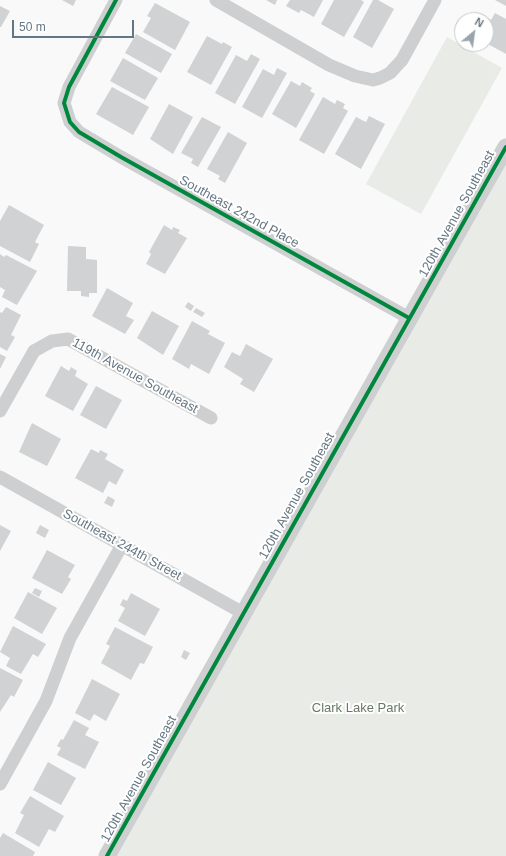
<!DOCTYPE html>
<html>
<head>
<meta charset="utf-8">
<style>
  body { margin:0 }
  #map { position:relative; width:506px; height:856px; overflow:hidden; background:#f9f9f9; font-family:Helvetica,sans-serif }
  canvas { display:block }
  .north { position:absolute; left:454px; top:12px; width:40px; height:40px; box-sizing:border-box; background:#fff; border:1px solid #c1c8cd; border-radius:50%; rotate:29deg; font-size:11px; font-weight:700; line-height:16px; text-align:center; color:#657683 }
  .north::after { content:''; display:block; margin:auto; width:14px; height:18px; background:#99a4ac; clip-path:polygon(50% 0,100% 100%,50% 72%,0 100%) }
  .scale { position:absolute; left:12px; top:20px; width:122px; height:18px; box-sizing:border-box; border:2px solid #657683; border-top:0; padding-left:5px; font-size:12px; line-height:14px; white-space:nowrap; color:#657683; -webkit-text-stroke:3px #fff; paint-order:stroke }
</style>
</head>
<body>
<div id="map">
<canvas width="506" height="856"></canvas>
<div class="north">N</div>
<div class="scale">50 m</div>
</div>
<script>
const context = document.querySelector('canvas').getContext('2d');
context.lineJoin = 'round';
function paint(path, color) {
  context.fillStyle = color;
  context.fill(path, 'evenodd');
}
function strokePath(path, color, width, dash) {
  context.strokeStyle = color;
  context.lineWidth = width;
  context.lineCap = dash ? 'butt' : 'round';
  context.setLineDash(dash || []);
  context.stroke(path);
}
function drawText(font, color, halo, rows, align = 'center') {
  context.font = font + ' Helvetica,sans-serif';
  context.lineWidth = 4;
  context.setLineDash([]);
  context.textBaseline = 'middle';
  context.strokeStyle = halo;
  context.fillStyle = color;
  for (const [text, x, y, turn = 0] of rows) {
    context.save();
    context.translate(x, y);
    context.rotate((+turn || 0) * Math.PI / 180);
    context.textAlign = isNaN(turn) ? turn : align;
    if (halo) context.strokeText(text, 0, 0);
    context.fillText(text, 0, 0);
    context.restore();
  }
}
paint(new Path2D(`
  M447,37L502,68L421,214L366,184Z
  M506,147V856H107Z`), '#e8ebe6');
paint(new Path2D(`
  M62,0H76L73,6Z
  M266,0H277L275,5Z
  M290,0H323L314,17L301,10L299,13L286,6Z
  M334,0H361L364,2L344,37L321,24Z
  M373,0H378L394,9L372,48L353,37Z
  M495,0H506V6Z
  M155,3L190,22L175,50L143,32L151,18L147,16Z
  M0,6L10,11L1,27H0Z
  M495,13L506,19V54L486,43V21L488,18L491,20Z
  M136,34L172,54L161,73L125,53Z
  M207,36L222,44L223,42L232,47L211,85L187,72Z
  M251,54L260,59L235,104L215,93L236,55L247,61Z
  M123,58L158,78L145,100L110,81Z
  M277,68L287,73L262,118L242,107L263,69L274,75Z
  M291,81L300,86L302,82L312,88L310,91L315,94L296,128L272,114Z
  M112,87L149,107L133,135L96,114Z
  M323,97L335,104L337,100L345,104L343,108L348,111L324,154L299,140Z
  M169,104L193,117L173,154L150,139Z
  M369,116L385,124L361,169L335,154L356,117L366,122Z
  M202,117L221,127L198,167L191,163L193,159L181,153Z
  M228,132L247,143L225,183L218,179L220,176L207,169Z
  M9,205L44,225L35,242L39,244L30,262L0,246V221Z
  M164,225L172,230L173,227L180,230L178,233L187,238L165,274L146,264L151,254L149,252Z
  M68,246L86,247V259L97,260V293H89V297L81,296V291H67Z
  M0,254L4,257L6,255L37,271L17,305L2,297L5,290L0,287Z
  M107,288L133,303L126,316L134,320L125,334L92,316Z
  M188,302L194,306L191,311L185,307Z
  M6,307L21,315L11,335L15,337L7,351L0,347V312L2,313Z
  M196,308L205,313L202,317L193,312Z
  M152,311L179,326L163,355L137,338Z
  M192,321L210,331L208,334L225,343L209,374L191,364L189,369L172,359Z
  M246,344L273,359L254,392L240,384L243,379L224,367L232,352L240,356Z
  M0,354L6,357L0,369Z
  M61,366L69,371L71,367L77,371L75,376L88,384L73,411L45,396Z
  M96,386L122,400L106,429L80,415Z
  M32,423L61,439L47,466L19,452Z
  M91,449L99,453L100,450L108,454L105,459L124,470L116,485L109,481L103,493L75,478Z
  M108,496L115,500L112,507L104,503Z
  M0,525L11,531L0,551Z
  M40,525L49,530L45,538L36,533Z
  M47,550L75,565L68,577L71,579L62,594L32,578Z
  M35,588L42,591L39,597L32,593Z
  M28,592L57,608L42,634L14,618Z
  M131,593L160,609L145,636L118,621L125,608L120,605L123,599L127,601Z
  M13,626L46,644L38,657L33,654L21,674L6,666L10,658L0,652Z
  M115,627L153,647L144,664L140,663L131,680L101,663L110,646L106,644Z
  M184,650L190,653L186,660L181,657Z
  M0,668L23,680L14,697L11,695L0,712Z
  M92,679L120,694L106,721L94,714L90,721L75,713Z
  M74,720L89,728L85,735L99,742L85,769L57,755L61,748L57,746L61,739L63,740Z
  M48,762L76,778L61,805L33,790Z
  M30,796L64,816L55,832L49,829L39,847L15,833L24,815L20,813Z
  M3,833L35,852L33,856H0V838Z`), '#d0d2d3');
strokePath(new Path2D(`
  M116,0L69,87L64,103L70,122L79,132L121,157L409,318
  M216,0L329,65L355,76L373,80L380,78L390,73L402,60L435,0
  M0,411L34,351L52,341L68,339L211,418
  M0,477L243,613
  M0,784L46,701L70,638L122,545`), '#cecfd0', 13);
strokePath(new Path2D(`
  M107,856L506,147`), '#cecfd0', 17);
strokePath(new Path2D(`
  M116,0L69,87L64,103L70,122L79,132L121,157L409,318
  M107,856L506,147`), '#00873e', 4);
drawText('13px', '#657683', '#fff', [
  ["Southeast 242nd Place",239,212,29],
  ["120th Avenue Southeast",457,214,-61],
  ["119th Avenue Southeast",135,376,29],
  ["120th Avenue Southeast",297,496,-61],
  ["Southeast 244th Street",122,545,29],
  ["120th Avenue Southeast",139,779,-61]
]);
drawText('13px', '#687a64', '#fff', [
  ["Clark Lake Park",358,708]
]);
</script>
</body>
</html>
